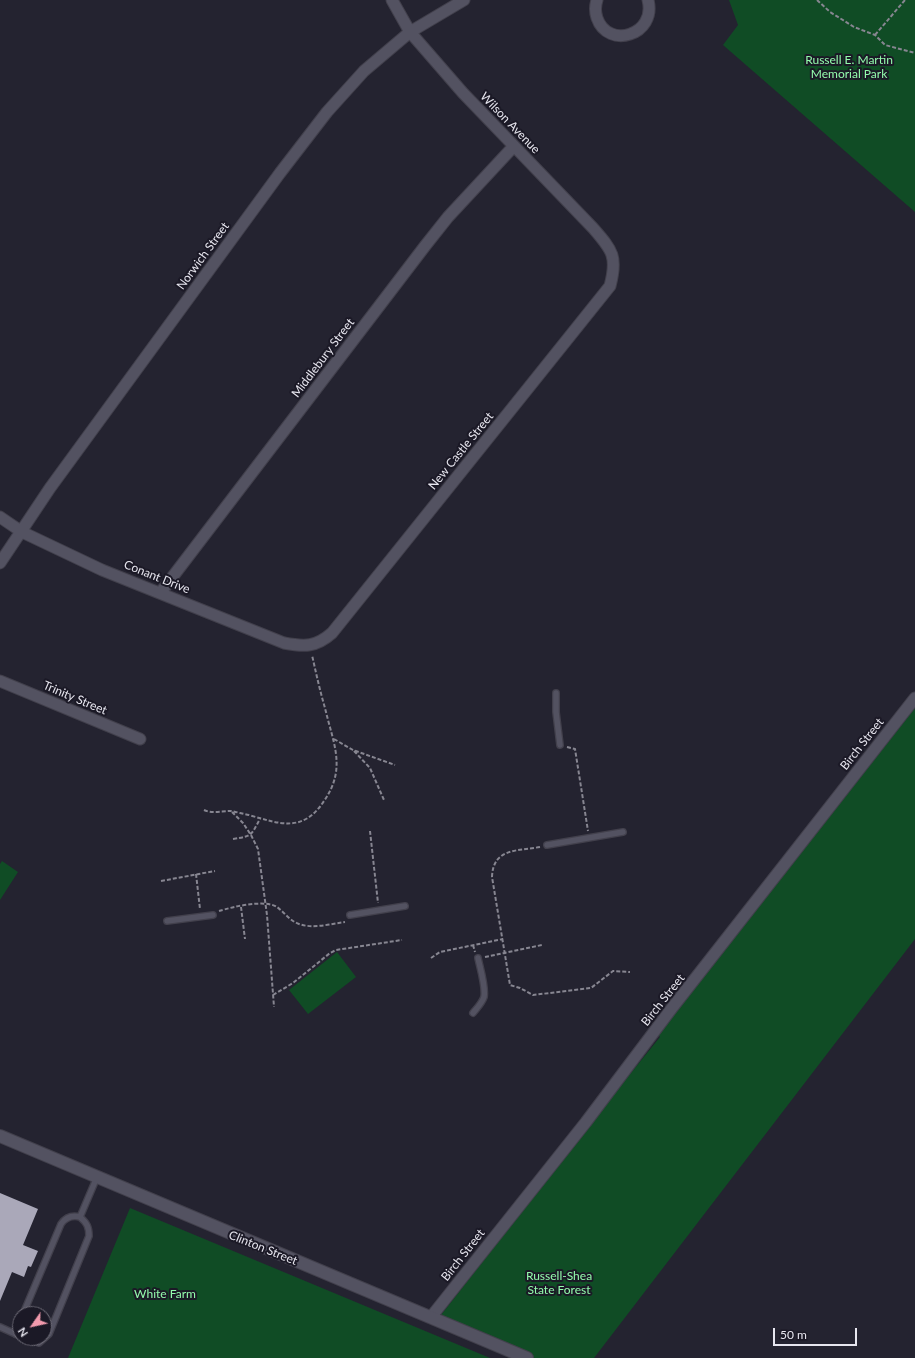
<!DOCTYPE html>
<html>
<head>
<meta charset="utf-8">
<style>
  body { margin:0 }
  #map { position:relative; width:915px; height:1358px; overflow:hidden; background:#242330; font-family:Lato,sans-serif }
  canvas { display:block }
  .north { position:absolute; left:12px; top:1306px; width:40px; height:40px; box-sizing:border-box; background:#1b1926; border:1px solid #6d6b76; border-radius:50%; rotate:236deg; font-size:11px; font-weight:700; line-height:16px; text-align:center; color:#e7e6ef }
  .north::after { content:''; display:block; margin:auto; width:14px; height:18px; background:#f29aad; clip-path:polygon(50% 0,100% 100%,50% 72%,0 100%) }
  .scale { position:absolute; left:773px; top:1328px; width:84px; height:18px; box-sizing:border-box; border:2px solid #e7e6ef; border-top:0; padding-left:5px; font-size:12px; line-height:14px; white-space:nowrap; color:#e7e6ef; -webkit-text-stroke:3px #1b1926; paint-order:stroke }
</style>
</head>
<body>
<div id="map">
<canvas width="915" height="1358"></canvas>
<div class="north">N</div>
<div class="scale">50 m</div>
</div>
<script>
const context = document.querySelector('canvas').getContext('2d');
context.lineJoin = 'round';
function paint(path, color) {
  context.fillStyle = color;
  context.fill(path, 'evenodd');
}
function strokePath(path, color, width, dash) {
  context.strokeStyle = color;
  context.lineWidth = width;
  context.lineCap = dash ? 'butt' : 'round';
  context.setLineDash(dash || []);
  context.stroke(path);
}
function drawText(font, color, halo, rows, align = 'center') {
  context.font = font + ' Lato,sans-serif';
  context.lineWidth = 4;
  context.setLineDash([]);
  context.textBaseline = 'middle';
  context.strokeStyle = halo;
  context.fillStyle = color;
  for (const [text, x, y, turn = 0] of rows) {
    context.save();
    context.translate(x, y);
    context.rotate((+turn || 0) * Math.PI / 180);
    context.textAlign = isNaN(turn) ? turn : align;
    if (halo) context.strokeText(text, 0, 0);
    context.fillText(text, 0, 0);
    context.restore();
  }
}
paint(new Path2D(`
  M729,0H915V212L723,45L738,25Z
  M915,708V939L594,1358H509L441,1315L592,1121L660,1037L658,1034Z
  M2,861L18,872L0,900V864Z
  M337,952L356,977L308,1014L289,990Z
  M130,1208L490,1358H68Z`), '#104c25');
paint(new Path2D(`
  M0,1193L38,1209L23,1245L38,1251L31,1267L28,1266L24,1277L12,1272L0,1301Z`), '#aaa8b9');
const lane = new Path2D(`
  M556,693V712L560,745
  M547,845L623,832
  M350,915L405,906
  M167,921L213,915
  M473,1013C477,1008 482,1003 484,997C486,987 480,968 478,958
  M23,1314L61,1224C66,1217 72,1215 80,1217
  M0,1327L20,1336
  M15,1334L20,1323
  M25,1338L39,1343L49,1334L89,1236C89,1227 87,1223 80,1217L97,1177`);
const street = new Path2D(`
  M597,0C595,6 595,12 597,18C608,50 657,35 648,0
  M0,517L22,532L102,570L284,643C305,647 316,647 332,633L610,286C618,256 612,250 593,228L463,93L410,32L392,0
  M0,563L50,488L280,173L327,112L364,71L410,32L464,0
  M161,592L425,246L448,217L514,146
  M0,681L140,739
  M431,1317L586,1122L672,1008L915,698`);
const secondary = new Path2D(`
  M0,1136L527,1358`);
strokePath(lane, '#42404c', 8);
strokePath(street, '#42404c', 13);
strokePath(secondary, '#42404c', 14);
strokePath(new Path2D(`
  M817,0L830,12L854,27L875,35L885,45L915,53
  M875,35L905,0
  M334,739L353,750L395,765
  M567,747L575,749L588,831
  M354,751L370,768L384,800
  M204,810C212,814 222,811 231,811C237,812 243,814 249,815C280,824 303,833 324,801C347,768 333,743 325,708C320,691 316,673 312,655
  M232,812L243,823L251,835L258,849L267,915L274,1007
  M370,831L378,903
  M233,839C253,836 251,835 260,819
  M540,847C517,851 493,848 492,877L510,985L520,988L533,995L591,988L613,971L630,972
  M196,874L200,909
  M161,881L215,871
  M241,907L245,939
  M219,911C232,907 265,899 277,907C284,912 290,921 299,924C313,929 330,924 345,922
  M473,945L475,952
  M485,957L542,945
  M431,958L440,952L503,939
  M273,995L293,983L330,953L336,950L402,940`), '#878691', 2, [4, 2]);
strokePath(lane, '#535261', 5.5);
strokePath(street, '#535261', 11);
strokePath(secondary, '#535261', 12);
drawText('12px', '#93fbac', '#1b1926', [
  ["Russell E. Martin",849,60],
  ["Memorial Park",849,74],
  ["Russell-Shea",559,1276],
  ["State Forest",559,1290],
  ["White Farm",165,1294]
]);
drawText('12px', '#e7e6ef', '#1b1926', [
  ["Wilson Avenue",510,123,46],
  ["Norwich Street",203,256,-54],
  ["Middlebury Street",323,358,-53],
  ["New Castle Street",461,451,-51],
  ["Conant Drive",157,577,22],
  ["Trinity Street",75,698,23],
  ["Birch Street",862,744,-52],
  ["Birch Street",663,1000,-52],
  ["Clinton Street",263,1248,22],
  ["Birch Street",463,1255,-52]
]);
</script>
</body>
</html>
